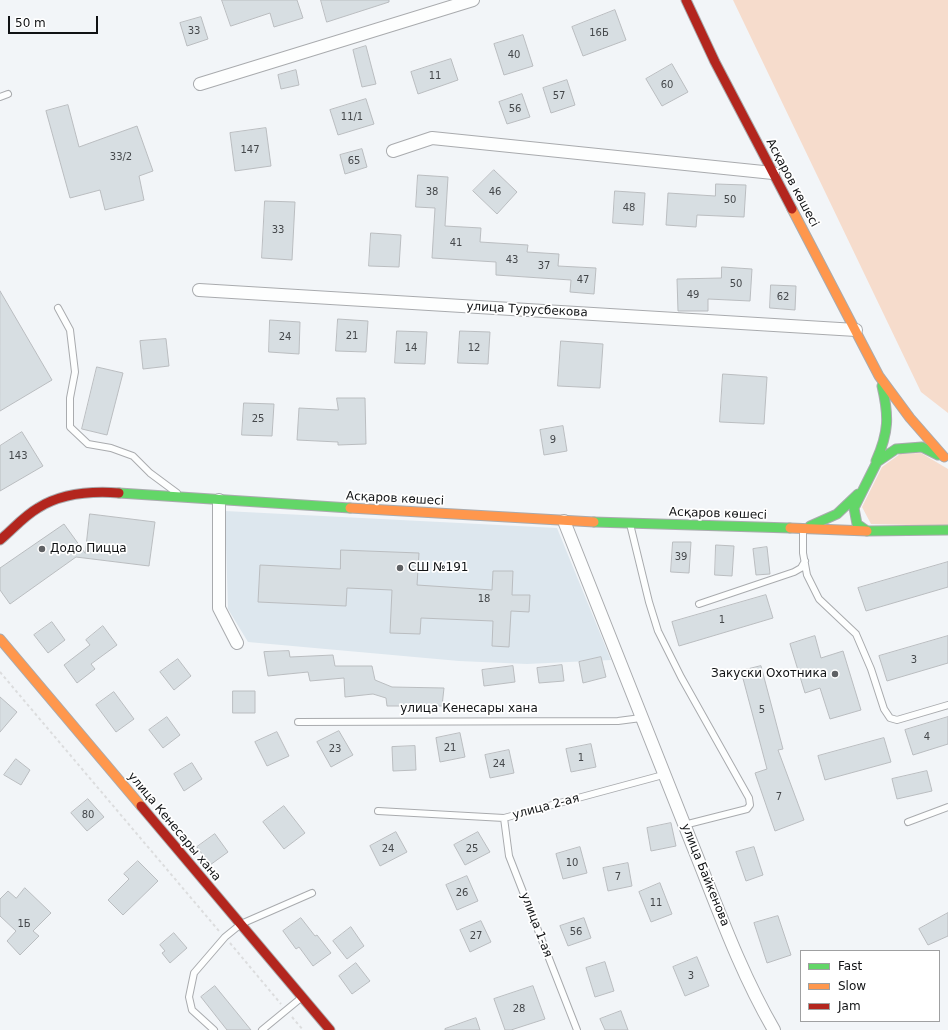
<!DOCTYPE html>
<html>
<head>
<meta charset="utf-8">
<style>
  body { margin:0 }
  #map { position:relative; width:948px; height:1030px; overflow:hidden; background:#f2f5f8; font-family:"DejaVu Sans",sans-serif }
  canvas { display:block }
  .legend { position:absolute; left:800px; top:950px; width:140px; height:72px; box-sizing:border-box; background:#fff; border:1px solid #9fa0a1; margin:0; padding:5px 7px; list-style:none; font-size:12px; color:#101214 }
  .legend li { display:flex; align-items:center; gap:8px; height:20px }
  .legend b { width:20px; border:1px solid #9fa0a1 }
  .scale { position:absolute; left:8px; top:16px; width:90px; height:18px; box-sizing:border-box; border:2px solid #101214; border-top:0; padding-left:5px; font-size:12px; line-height:14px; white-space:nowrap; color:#101214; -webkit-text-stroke:3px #fff; paint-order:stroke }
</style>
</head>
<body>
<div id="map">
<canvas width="948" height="1030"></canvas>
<ul class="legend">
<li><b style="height:5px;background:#63d668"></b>Fast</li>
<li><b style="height:5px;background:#ff974d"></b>Slow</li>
<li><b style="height:5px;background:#b3261e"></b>Jam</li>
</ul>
<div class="scale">50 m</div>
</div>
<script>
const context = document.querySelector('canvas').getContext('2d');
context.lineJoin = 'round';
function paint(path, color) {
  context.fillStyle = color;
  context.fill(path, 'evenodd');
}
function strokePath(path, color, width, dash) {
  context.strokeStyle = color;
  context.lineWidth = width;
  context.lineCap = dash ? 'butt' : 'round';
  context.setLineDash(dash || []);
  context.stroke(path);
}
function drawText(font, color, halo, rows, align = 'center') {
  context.font = font + ' "DejaVu Sans",sans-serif';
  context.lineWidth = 3.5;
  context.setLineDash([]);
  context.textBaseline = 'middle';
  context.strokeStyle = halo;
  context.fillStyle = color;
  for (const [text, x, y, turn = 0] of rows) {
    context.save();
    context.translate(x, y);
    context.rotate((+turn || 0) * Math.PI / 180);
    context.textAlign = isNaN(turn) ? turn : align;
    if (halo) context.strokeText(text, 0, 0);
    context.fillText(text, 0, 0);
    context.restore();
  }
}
paint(new Path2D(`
  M225,511L557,528L611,660L527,664L459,661L248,642L228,609Z`), '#dde7ee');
paint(new Path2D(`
  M733,0H948V413L921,392Z
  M921,453L948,469V526L871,524L862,507L882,467L900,454Z`), '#f6dccc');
const building = new Path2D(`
  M222,0H297L303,18L274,27L270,13L231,26Z
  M321,0H389V2L327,22Z
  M615,10L626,40L583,56L572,27Z
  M201,17L208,39L187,46L180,23Z
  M523,35L533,66L504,75L494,44Z
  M366,46L376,84L362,87L353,50Z
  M451,59L458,80L418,94L411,72Z
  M672,64L688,92L662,106L646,79Z
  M296,70L299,85L281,89L278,75Z
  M567,80L575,105L551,113L543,88Z
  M522,94L530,117L507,124L499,102Z
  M366,99L374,124L338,135L330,110Z
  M68,105L79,147L137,126L153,171L139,176L144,200L105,210L100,190L70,198L46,111Z
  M266,128L271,166L235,171L230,133Z
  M362,149L367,167L345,174L340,155Z
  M494,170L517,192L497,214L473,191Z
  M418,175L448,177L445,226L481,228L480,242L528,245L527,252L559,254L558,266L596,268L594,294L570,292L571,280L496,275V262L432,258L435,208L416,207Z
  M716,184L746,185L744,217L697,215L696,227L666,225L668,193L715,196Z
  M615,191L645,193L643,225L613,223Z
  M265,201L295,202L292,260L262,258Z
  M371,233L401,235L399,267L369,266Z
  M722,267L752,269L750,301L708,299V311H678L677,279L721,278Z
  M771,285L796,286L795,310L770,308Z
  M0,291L52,380L0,411Z
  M338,319L368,321L366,352L336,351Z
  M270,320L300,322L299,354L269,352Z
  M397,331L427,332L425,364L395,363Z
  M460,331L490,332L488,364L458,363Z
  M166,339L169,366L143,369L140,341Z
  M561,341L603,344L600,388L558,386Z
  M97,367L123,373L107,435L82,429Z
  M723,374L767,377L764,424L720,422Z
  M337,398H365L366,444L338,445V442L297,440L299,408L338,410Z
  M244,403L274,404L272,436L242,435Z
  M563,426L567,451L544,455L540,430Z
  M22,432L43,466L0,491V446Z
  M90,514L155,522L149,566L76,557L10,604L0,590V568L64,524L85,553Z
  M673,542H691L689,573L671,572Z
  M716,545L734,546L732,576L715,575Z
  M767,547L770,574L756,575L753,549Z
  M341,550L419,553L417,585L492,590L493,571H513L512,595H530L529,612L511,611L509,647L492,646L493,621L421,618L420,634L390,633L392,590L347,588L346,606L258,602L260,565L340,569Z
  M948,562V587L866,611L858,588Z
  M766,595L773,618L679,646L672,622Z
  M52,622L65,640L48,653L34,635Z
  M103,626L117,645L91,664L95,669L77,683L64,665L90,645L86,640Z
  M815,636L821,658L843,651L861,710L830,719L820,688L805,693L790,644Z
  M948,636V663L887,681L879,656Z
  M289,651L290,657L333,655L335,666H372L375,680L392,687L444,688L442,706H387L386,698L373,694L345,697L344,678L310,681L308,672L268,676L264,652Z
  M601,657L606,677L583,683L579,662Z
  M178,659L191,676L174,690L160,672Z
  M562,665L564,681L539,683L537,668Z
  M513,666L515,682L484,686L482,670Z
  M761,666L783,749L778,750L804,820L775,831L755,773L767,769L741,671Z
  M233,691H255V713H233Z
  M114,692L134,719L116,732L96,705Z
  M0,697L17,712L0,732Z
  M167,717L180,735L163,748L149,730Z
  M948,717V744L913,755L905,730Z
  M339,731L353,755L331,767L317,742Z
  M277,732L289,756L267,766L255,742Z
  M460,733L465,757L440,762L436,738Z
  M884,738L891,762L825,780L818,756Z
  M591,744L596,767L571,772L566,749Z
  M415,746L416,770L393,771L392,747Z
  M509,750L514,773L490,778L485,755Z
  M16,759L30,770L21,785L4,775Z
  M192,763L202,779L184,791L174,774Z
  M927,771L932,791L897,799L892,779Z
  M88,799L104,817L87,831L71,813Z
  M284,806L305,833L284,849L263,822Z
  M671,823L676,846L651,851L647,828Z
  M396,832L407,852L380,866L370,846Z
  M478,832L490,852L465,865L454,845Z
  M215,834L228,852L210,865L197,847Z
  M580,847L587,873L563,879L556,854Z
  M754,847L763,875L746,881L736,852Z
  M138,861L158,881L123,915L108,900L129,879L124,874Z
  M628,863L632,886L608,891L603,868Z
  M467,876L478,901L457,910L446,885Z
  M660,883L672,914L651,922L639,892Z
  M25,888L51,913L33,931L39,936L20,955L7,941L16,931L0,916V899L8,891L16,898Z
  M948,913V936L928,945L919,929Z
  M778,916L791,955L767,963L754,923Z
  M301,918L315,936L317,935L331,953L313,966L299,947L296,949L283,931Z
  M584,918L591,938L568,946L560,926Z
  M481,921L491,942L470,952L460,930Z
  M351,927L364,946L347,959L333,941Z
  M174,933L187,948L170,963L162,953L165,951L160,945Z
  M697,957L709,986L685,996L673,967Z
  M605,962L614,991L595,997L586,968Z
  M356,963L370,981L352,994L339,976Z
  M215,986L251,1030H227L201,997Z
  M533,986L545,1019L511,1030H505L494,999Z
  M621,1011L628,1030H605L600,1019Z
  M476,1018L480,1030H445V1029Z`);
paint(building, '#d7dee2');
strokePath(building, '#babdc0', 1);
const lane = new Path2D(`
  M0,97L8,94
  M58,308L70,330L75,372L70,398V427L88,444L111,448L133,456L150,473L177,493
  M630,524L649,602L658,631L681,677L749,798L750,805L747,809L684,825
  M803,530V553L807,575L819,599L856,634L871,669L884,709L890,718L897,720L948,705
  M699,604L794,572L801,568L805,561
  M298,722L618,721L641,718
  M378,811L504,818L663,775
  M504,818L509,856L577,1030
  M908,822L948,807
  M214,1030L192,1010L189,997L194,973L225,937L241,924L312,893
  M262,1030L301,998`);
const street = new Path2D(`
  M200,84L473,0
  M393,151L432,138L773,173
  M199,290L856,330
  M219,500V608L237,643
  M564,521C605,627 647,733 690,839C716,903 739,970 774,1030`);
const fast = new Path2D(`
  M938,455L922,447L896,449L877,462L854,508L857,524L867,531L948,530
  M876,461C889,432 889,416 882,386
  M119,493L350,508
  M594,522L790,528
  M810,526L837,514L858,494`);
const slow = new Path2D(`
  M792,209L879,376L910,418L944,457
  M350,508L594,522
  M790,528L867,531
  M0,639L141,806`);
const jam = new Path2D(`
  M686,0L715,62L792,209
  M0,540C12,530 24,516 38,508C62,493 92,491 119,493
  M141,806L330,1030`);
strokePath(lane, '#a9abae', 8);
strokePath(street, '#a9abae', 14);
strokePath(fast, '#a9abae', 11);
strokePath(slow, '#a9abae', 11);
strokePath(jam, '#a9abae', 11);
strokePath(new Path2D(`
  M0,672L219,931
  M230,943L281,1004
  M292,1017L303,1030`), '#dcddde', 2, [3, 3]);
strokePath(lane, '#fdfefe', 6);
strokePath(street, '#fdfefe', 12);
strokePath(fast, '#63d668', 9);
strokePath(slow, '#ff974d', 9);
strokePath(jam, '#b3261e', 9);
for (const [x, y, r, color] of [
  [42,549,4,"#5f6164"],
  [400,568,4,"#5f6164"],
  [835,674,4,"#5f6164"]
]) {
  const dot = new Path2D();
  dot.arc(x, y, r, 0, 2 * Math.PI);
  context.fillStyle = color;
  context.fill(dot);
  strokePath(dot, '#fff', 1.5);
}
drawText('10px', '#44474a', null, [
  ["33",194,31],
  ["16Б",599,33],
  ["40",514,55],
  ["11",435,76],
  ["60",667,85],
  ["57",559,96],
  ["56",515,109],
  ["11/1",352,117],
  ["147",250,150],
  ["33/2",121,157],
  ["65",354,161],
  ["38",432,192],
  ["46",495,192],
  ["50",730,200],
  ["48",629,208],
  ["33",278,230],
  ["41",456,243],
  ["43",512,260],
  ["37",544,266],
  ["47",583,280],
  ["50",736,284],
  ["49",693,295],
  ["62",783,297],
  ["21",352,336],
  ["24",285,337],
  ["14",411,348],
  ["12",474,348],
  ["25",258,419],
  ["9",553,440],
  ["143",18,456],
  ["39",681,557],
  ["18",484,599],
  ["1",722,620],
  ["3",914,660],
  ["5",762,710],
  ["4",927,737],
  ["21",450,748],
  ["23",335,749],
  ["1",581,758],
  ["24",499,764],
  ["7",779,797],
  ["80",88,815],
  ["24",388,849],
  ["25",472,849],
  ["10",572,863],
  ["7",618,877],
  ["26",462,893],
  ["11",656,903],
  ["1Б",24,924],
  ["56",576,932],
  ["27",476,936],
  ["3",691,976],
  ["28",519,1009]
]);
drawText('12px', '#101214', '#fff', [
  ["Асқаров көшесі",792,183,62],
  ["улица Турусбекова",527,310,3],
  ["Асқаров көшесі",395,499,3],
  ["Асқаров көшесі",718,514,2],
  ["улица Кенесары хана",469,709],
  ["улица 2-ая",546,807,-15],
  ["улица Кенесары хана",174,827,50],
  ["улица Байкенова",705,875,68],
  ["улица 1-ая",536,925,69]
]);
drawText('12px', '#101214', '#fff', [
  ["Додо Пицца",50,549],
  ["СШ №191",408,568],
  ["Закуски Охотника",827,674,"right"]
], 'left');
</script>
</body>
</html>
